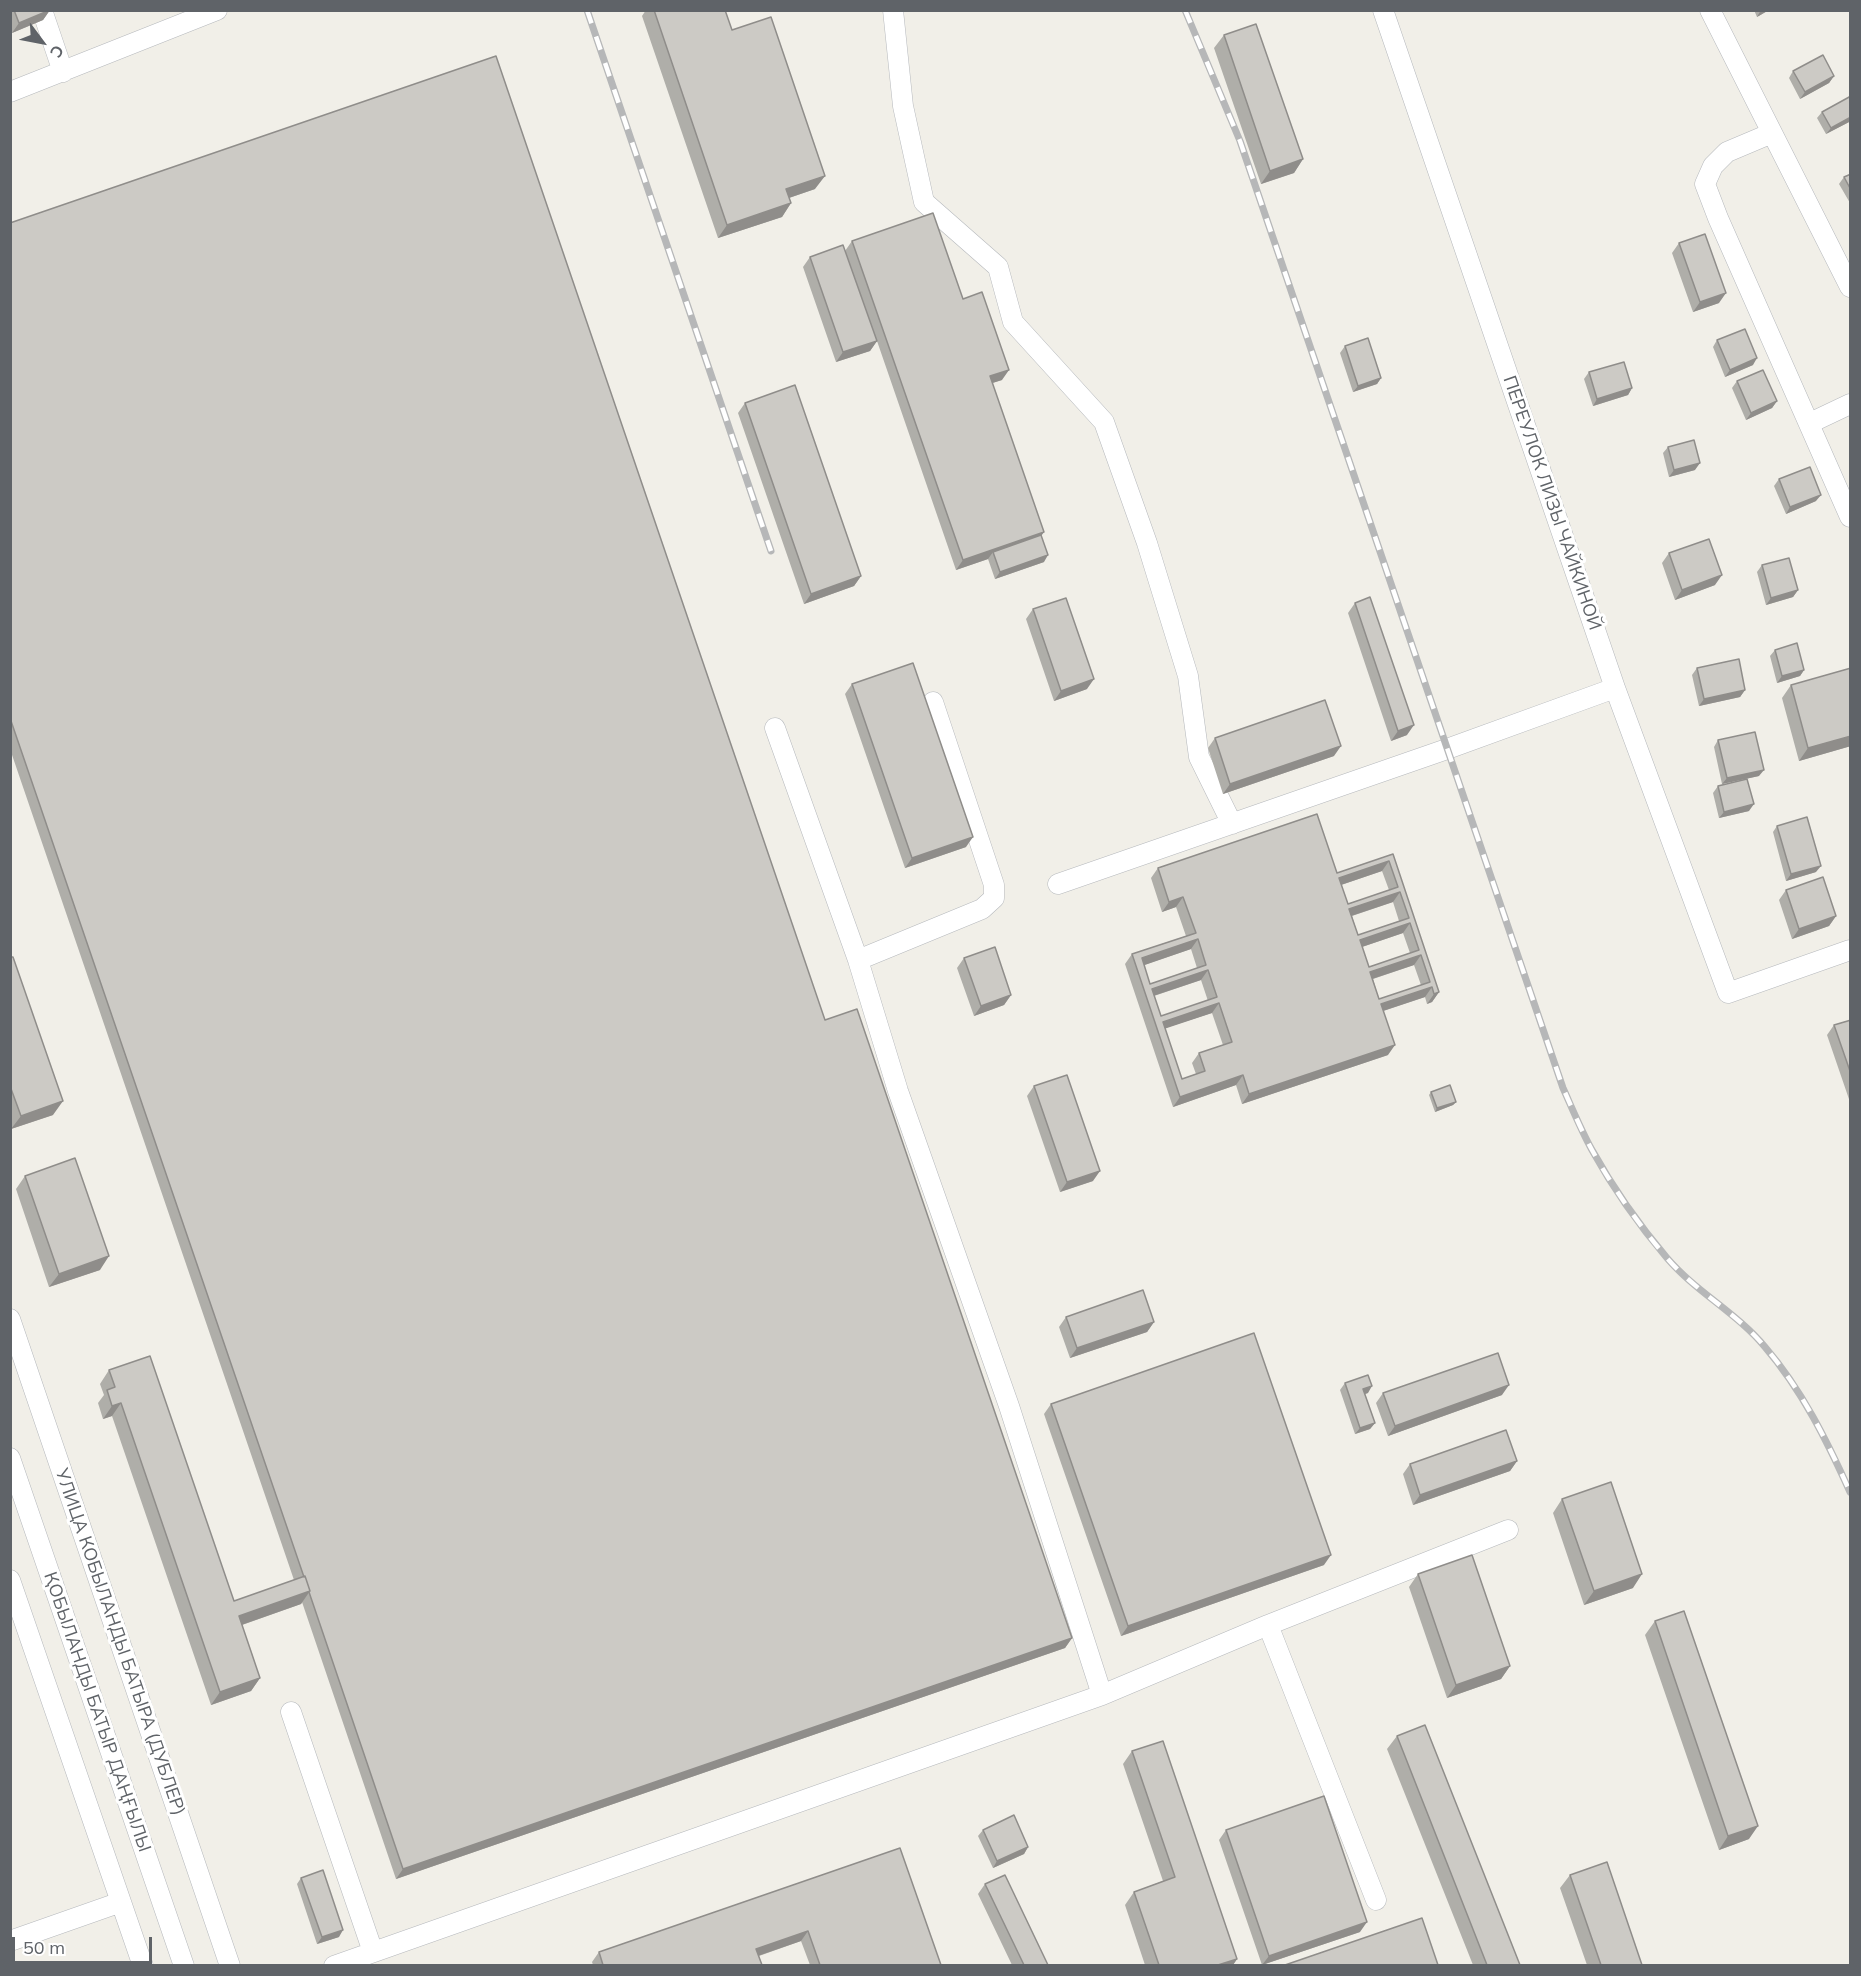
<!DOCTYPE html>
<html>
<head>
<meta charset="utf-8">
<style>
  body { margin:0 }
  #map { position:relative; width:1861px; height:1976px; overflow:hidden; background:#f1efe8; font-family:Mulish,sans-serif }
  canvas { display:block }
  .frame { position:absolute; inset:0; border:12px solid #5f6368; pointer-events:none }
  .north { position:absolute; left:12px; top:12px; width:60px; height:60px; -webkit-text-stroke:4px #fff; paint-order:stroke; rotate:122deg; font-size:16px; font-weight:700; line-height:24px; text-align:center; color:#5f6368 }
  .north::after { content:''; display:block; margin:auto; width:21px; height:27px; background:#5f6368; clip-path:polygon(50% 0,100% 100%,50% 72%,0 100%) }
  .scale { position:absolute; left:12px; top:1937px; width:140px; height:27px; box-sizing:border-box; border:3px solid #5f6368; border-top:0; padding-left:8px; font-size:18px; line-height:21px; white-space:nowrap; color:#5f6368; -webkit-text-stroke:4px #fff; paint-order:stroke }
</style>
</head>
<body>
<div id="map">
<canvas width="1861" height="1976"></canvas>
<div class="frame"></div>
<div class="north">С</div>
<div class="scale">50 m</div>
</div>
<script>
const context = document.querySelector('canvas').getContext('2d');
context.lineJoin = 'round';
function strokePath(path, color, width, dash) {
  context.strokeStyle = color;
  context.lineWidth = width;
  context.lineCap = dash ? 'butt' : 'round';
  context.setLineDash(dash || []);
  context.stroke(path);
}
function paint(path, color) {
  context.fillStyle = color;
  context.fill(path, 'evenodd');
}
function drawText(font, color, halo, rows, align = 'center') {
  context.font = font + ' Mulish,sans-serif';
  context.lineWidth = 6;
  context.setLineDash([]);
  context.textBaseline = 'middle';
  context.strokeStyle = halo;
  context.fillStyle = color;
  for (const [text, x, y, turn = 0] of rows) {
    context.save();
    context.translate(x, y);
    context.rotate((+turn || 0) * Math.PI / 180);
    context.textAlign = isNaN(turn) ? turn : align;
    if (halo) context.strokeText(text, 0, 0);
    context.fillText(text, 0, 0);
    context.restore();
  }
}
const minor = new Path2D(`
  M42,10L63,72
  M893,10L903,106L924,202L998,267L1013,322L1104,422L1147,543L1188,676L1199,757L1232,824
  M1383,10L1615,688L1728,993L1850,950
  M1710,10L1850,287
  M10,92L217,10
  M1772,133L1727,152L1713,166L1705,184L1718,218L1850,517
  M1810,423L1850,404
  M775,728L858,960L898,1091L1009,1406L1102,1695
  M1058,884L1447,749L1615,688
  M858,960L982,909L994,898V885L933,702
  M10,1319L230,1966
  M10,1458L184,1966
  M10,1580L143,1966
  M1268,1625L1376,1900
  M291,1712L373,1952
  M10,1941L121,1902
  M334,1966L1102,1695L1268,1625L1508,1530`);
strokePath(minor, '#b5b8bc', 21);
strokePath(minor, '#fff', 20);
const rail = new Path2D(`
  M587,10L771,551
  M1185,10L1240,141L1563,1088C1572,1108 1581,1130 1592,1150C1613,1188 1639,1225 1667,1258C1696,1292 1737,1313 1765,1347C1802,1390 1827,1441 1850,1492`);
strokePath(rail, '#b6b7b8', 7);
strokePath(rail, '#fff', 4.5, [14]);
paint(new Path2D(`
  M10,10H50L43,20L12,33L10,30Z
  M646,10H725L732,30L815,189L789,198L791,203L782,217L718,238L642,16Z
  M1754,10H1769L1757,17Z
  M1224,35L1303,159L1294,173L1261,184L1214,48Z
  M1793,71L1834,76L1829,83L1800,99L1789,78Z
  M1822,112L1851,121L1826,134L1817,118Z
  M1851,174V203H1850L1839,184L1844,177Z
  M10,223L825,1020L1072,1638L1065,1648L396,1879L302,1602L301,1604L242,1625L260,1678L251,1691L211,1705L112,1416L103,1419L98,1403L104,1395L100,1384L109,1370L234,1601L294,1580L10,749Z
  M852,241L963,299L1002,380L992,383L1041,535L1044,562L995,579L988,559L956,570L877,341L870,351L836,362L803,267L810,257L845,251Z
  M1679,243L1719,303L1693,312L1672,253Z
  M1717,340L1753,365L1725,377L1713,347Z
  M1345,346L1381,378L1377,384L1353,392L1340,353Z
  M1589,372L1632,388L1628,395L1593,406L1584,379Z
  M1737,381L1777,401L1772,408L1746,420L1732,388Z
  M745,403L861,576L854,586L804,604L738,413Z
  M1668,447L1695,470L1669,477L1663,453Z
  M1779,479L1816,501L1786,514L1774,486Z
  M1669,553L1715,585L1675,600L1662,563Z
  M1762,565L1798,590L1793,597L1766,605L1757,572Z
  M1355,603L1407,735L1391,741L1348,613Z
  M1033,609L1087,689L1054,701L1026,619Z
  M1775,650L1804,670L1800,676L1777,683L1770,656Z
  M1697,668L1745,690L1740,697L1699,706L1692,675Z
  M1851,668V746L1799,761L1782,698L1791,685Z
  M852,684L966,847L905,868L845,694Z
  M1215,738L1334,756L1223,794L1208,748Z
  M1718,740L1759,776L1722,784L1714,747Z
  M1718,786L1749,811L1719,818L1713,793Z
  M1777,826L1816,872L1786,881L1773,832Z
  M1393,854L1439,992L1432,1002L1427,1004L1425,997L1383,1011L1388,1055L1242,1104L1236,1085L1173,1107L1125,964L1132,954L1186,936L1176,907L1162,912L1151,878L1158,868L1337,873ZM1382,871L1389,890L1348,904L1341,885ZM1393,902L1399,921L1358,935L1352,916ZM1403,933L1410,953L1369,967L1362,947ZM1191,949L1197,968L1150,984L1144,965ZM1414,965L1421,985L1379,999L1373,979ZM1201,980L1208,1001L1161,1016L1154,996ZM1212,1013L1223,1045L1199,1053L1192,1063L1196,1074L1182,1079L1165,1028Z
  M1786,890L1836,916L1829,926L1792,939L1779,900Z
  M10,957L53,1115L11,1129L10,1126Z
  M964,958L1011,995L1004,1005L974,1016L957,968Z
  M1851,1020V1105L1827,1035L1834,1025Z
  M1034,1086L1093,1181L1060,1192L1027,1096Z
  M1431,1092L1456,1102L1453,1105L1435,1112L1429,1095Z
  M25,1176L100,1270L49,1287L16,1189Z
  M1066,1317L1154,1322L1147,1332L1070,1358L1059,1327Z
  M1345,1383L1368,1393L1365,1394L1375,1423L1370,1429L1355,1434L1340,1390Z
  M1383,1393L1502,1395L1388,1436L1376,1403Z
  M1051,1404L1324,1565L1121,1636L1044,1414Z
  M1517,1461L1510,1471L1413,1505L1403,1474L1410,1464Z
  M1562,1499L1633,1588L1584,1605L1553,1513Z
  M1418,1574L1510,1666L1501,1679L1447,1698L1409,1587Z
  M1655,1621L1749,1839L1719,1850L1645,1635Z
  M1397,1736L1520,1965H1473L1387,1749Z
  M1132,1751L1237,1959L1233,1965H1145L1125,1905L1134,1892L1163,1881L1123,1764Z
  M983,1830L1028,1847L1024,1854L993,1868L978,1836Z
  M1226,1830L1360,1932L1262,1965L1219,1840Z
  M900,1848L941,1965H810L801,1941L759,1956L762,1965H593L592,1962L599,1952Z
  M1570,1875L1642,1965H1587L1560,1888Z
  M301,1878L339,1937L317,1944L297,1884Z
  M985,1884L1048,1965H1012L978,1894Z`), '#afaea9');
paint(new Path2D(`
  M50,10L43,20L12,33L19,23Z
  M1761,10H1769L1757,17Z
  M1834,76L1829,83L1800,99L1805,92Z
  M1851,117V121L1826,134L1831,128Z
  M1303,159L1294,173L1261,184L1270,171Z
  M825,176L815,189L777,202L786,189Z
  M791,203L782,217L718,238L727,225Z
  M1726,293L1719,303L1693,312L1700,302Z
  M877,341L870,351L836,362L843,352Z
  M1757,358L1753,365L1725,377L1730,370Z
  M1009,370L1002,380L983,386L990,376Z
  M1381,378L1377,384L1353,392L1358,386Z
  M1632,388L1628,395L1593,406L1597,399Z
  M1777,401L1772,408L1746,420L1751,413Z
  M1700,463L1695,470L1669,477L1674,470Z
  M1821,495L1816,501L1786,514L1790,507Z
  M1044,532L1037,542L993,552L988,559L956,570L963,560Z
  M1048,555L1044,562L995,579L1000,572Z
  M1722,575L1715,585L1675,600L1682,590Z
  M861,576L854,586L804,604L811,594Z
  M1798,590L1793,597L1766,605L1771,598Z
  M1804,670L1800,676L1777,683L1782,676Z
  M1094,679L1087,689L1054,701L1061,691Z
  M1745,690L1740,697L1699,706L1704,699Z
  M1414,725L1407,735L1391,741L1398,731Z
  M1851,736V746L1799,761L1808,748Z
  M1341,746L1334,756L1223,794L1230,784Z
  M1764,770L1759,776L1722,784L1727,778Z
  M1754,804L1749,811L1719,818L1724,812Z
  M973,837L966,847L905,868L912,858Z
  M1389,861L1382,871L1332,888L1339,878Z
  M1821,866L1816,872L1786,881L1791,874Z
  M1400,892L1393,902L1342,919L1349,909Z
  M1183,897L1176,907L1162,912L1169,902Z
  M1836,916L1829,926L1792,939L1799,929Z
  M1410,923L1403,933L1353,950L1360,940Z
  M1198,939L1191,949L1136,968L1142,958Z
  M1421,955L1414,965L1363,982L1370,972Z
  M1208,970L1201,980L1147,998L1152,989Z
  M1432,987L1425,997L1374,1014L1381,1004Z
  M1439,992L1432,1002L1427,1004L1434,994Z
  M1011,995L1004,1005L974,1016L981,1006Z
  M1219,1003L1212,1013L1158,1031L1163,1022Z
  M1395,1045L1388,1055L1242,1104L1249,1094Z
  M1243,1075L1236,1085L1173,1107L1180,1097Z
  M63,1101L53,1115L11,1129L21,1116Z
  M1456,1102L1453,1105L1435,1112L1437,1108Z
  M1100,1171L1093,1181L1060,1192L1067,1182Z
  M109,1256L100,1270L49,1287L59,1274Z
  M1154,1322L1147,1332L1070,1358L1077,1348Z
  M1509,1385L1502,1395L1388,1436L1395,1426Z
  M1372,1386L1368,1393L1358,1396L1363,1389Z
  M121,1403L112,1416L103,1419L112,1406Z
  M1375,1423L1370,1429L1355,1434L1360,1428Z
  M1517,1461L1510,1471L1413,1505L1420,1495Z
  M1331,1555L1324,1565L1121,1636L1128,1626Z
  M1642,1574L1633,1588L1584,1605L1594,1591Z
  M310,1591L301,1604L230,1629L239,1616Z
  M1072,1638L1065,1648L396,1879L403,1869Z
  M1510,1666L1501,1679L1447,1698L1456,1685Z
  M260,1678L251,1691L211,1705L220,1692Z
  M1758,1826L1749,1839L1719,1850L1728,1836Z
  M1028,1847L1024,1854L993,1868L997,1861Z
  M1367,1922L1360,1932L1262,1965L1269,1956Z
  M343,1930L339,1937L317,1944L322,1937Z
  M808,1931L801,1941L749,1959L756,1949Z
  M1237,1959L1233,1965H1218Z`), '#8f8d8a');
const building = new Path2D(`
  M14,10H50L19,23Z
  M654,10H725L732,30L771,17L825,176L786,189L791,203L727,225Z
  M1256,24L1303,159L1270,171L1224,35Z
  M1823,55L1834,76L1805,92L1793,71Z
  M496,56L825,1020L857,1009L1072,1638L403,1869L309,1592L310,1591L305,1576L304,1577L10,718V223Z
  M1851,96V117L1831,128L1822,112Z
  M1851,174V190L1844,177Z
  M933,213L963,299L982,292L1009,370L990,376L1044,532L963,560L852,241Z
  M1705,234L1726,293L1700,302L1679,243Z
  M843,245L877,341L843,352L810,257Z
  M1745,329L1757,358L1730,370L1717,340Z
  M1368,338L1381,378L1358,386L1345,346Z
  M1624,362L1632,388L1597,399L1589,372Z
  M1763,370L1777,401L1751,413L1737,381Z
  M795,385L861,576L811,594L745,403Z
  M1694,440L1700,463L1674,470L1668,447Z
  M1810,467L1821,495L1790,507L1779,479Z
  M1041,535L1048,555L1000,572L993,552Z
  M1709,539L1722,575L1682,590L1669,553Z
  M1789,558L1798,590L1771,598L1762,565Z
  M1370,597L1414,725L1398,731L1355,603Z
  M1066,598L1094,679L1061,691L1033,609Z
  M1797,643L1804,670L1782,676L1775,650Z
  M1739,659L1745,690L1704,699L1697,668Z
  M913,663L973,837L912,858L852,684Z
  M1851,668V736L1808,748L1791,685Z
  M1325,700L1341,746L1230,784L1215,738Z
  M1755,732L1764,770L1727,778L1718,740Z
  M1747,779L1754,804L1724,812L1718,786Z
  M1317,814L1337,873L1393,854L1439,992L1434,994L1432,987L1381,1004L1395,1045L1249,1094L1243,1075L1180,1097L1132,954L1196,933L1183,897L1169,902L1158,868ZM1389,861L1398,887L1348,904L1339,878ZM1400,892L1409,918L1358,935L1349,909ZM1410,923L1419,950L1369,967L1360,940ZM1198,939L1206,965L1150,984L1142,958ZM1421,955L1430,982L1379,999L1370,972ZM1208,970L1217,997L1161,1016L1152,989ZM1219,1003L1232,1042L1199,1053L1205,1071L1182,1079L1163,1022Z
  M1807,817L1821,866L1791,874L1777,826Z
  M1823,877L1836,916L1799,929L1786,890Z
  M995,947L1011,995L981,1006L964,958Z
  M10,957H13L63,1101L21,1116L10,1086Z
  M1851,1020V1074L1834,1025Z
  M1067,1075L1100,1171L1067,1182L1034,1086Z
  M1450,1085L1456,1102L1437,1108L1431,1092Z
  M75,1158L109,1256L59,1274L25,1176Z
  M1143,1290L1154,1322L1077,1348L1066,1317Z
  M1254,1333L1331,1555L1128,1626L1051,1404Z
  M1498,1353L1509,1385L1395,1426L1383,1393Z
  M150,1356L234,1601L305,1576L310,1591L239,1616L260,1678L220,1692L121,1403L112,1406L107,1390L115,1387L109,1370Z
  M1368,1375L1372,1386L1363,1389L1375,1423L1360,1428L1345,1383Z
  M1506,1430L1517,1461L1420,1495L1410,1464Z
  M1611,1482L1642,1574L1594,1591L1562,1499Z
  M1472,1555L1510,1666L1456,1685L1418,1574Z
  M1684,1611L1758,1826L1728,1836L1655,1621Z
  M1425,1725L1520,1965H1487L1397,1736Z
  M1163,1741L1237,1959L1218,1965H1159L1134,1892L1175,1877L1132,1751Z
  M1324,1796L1367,1922L1269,1956L1226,1830Z
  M1014,1815L1028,1847L997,1861L983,1830Z
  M900,1848L941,1965H820L808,1931L756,1949L762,1965H603L599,1952Z
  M1607,1862L1642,1965H1601L1570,1875Z
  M323,1870L343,1930L322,1937L301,1878Z
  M1005,1875L1048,1965H1024L985,1884Z
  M1422,1918L1438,1965H1285Z
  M10,1955L14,1965H10Z`);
paint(building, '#cccac5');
strokePath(building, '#8f8d8a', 1.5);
drawText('18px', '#5f6368', '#fff', [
  ["ПЕРЕУЛОК ЛИЗЫ ЧАЙКИНОЙ",1552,503,71],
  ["УЛИЦА КОБЫЛАНДЫ БАТЫРА (ДУБЛЕР)",120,1642,71],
  ["ҚОБЫЛАНДЫ БАТЫР ДАҢҒЫЛЫ",97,1712,71]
]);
</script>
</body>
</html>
